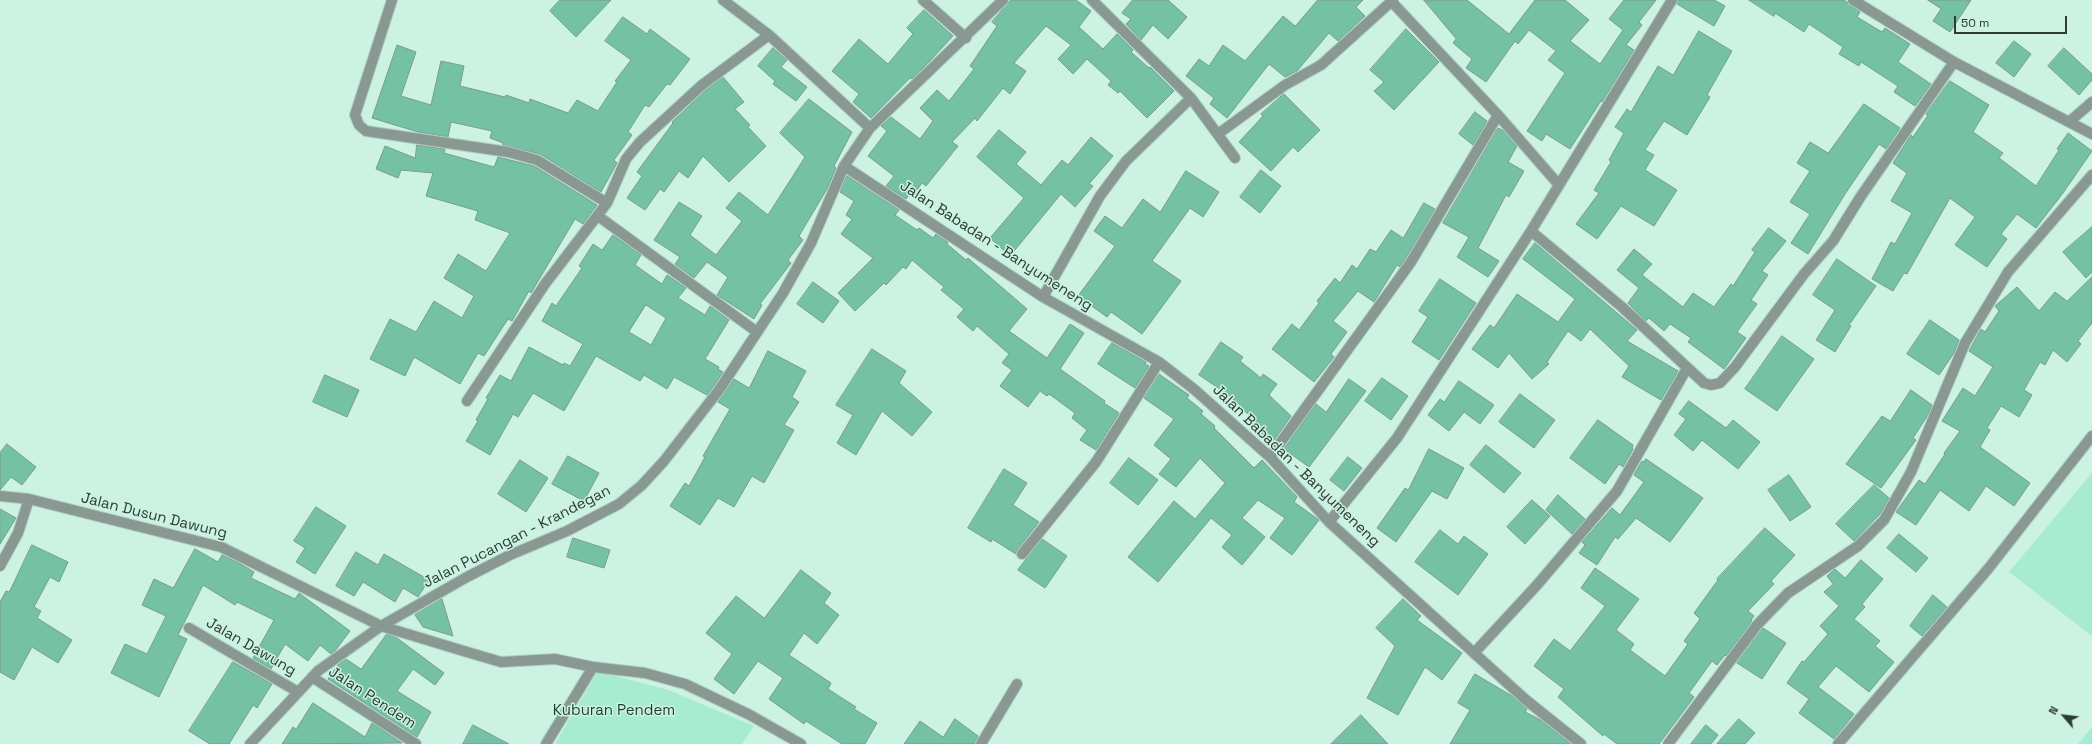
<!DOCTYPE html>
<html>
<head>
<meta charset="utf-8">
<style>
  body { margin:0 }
  #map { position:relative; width:2092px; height:744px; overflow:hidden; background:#ccf2e2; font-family:"Space Grotesk",sans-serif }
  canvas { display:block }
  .north { position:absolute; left:2044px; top:696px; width:40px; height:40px; -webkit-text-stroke:3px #ccf2e2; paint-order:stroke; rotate:298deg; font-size:11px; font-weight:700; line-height:16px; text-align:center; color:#2d3c36 }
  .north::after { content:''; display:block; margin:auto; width:14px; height:18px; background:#2d3c36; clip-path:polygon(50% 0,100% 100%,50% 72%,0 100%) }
  .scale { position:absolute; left:1954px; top:16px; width:113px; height:18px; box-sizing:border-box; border:2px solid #2d3c36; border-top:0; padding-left:5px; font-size:12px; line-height:14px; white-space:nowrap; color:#2d3c36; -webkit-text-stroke:3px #ccf2e2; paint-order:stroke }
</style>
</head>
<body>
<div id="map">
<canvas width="2092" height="744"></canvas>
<div class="north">N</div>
<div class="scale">50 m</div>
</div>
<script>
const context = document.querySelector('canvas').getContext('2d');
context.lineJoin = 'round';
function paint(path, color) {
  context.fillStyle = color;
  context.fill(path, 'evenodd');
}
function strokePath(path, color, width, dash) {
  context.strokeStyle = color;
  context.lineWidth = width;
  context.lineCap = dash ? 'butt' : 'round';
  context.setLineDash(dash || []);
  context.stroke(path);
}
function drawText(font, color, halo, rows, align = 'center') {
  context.font = font + ' "Space Grotesk",sans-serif';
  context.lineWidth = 3;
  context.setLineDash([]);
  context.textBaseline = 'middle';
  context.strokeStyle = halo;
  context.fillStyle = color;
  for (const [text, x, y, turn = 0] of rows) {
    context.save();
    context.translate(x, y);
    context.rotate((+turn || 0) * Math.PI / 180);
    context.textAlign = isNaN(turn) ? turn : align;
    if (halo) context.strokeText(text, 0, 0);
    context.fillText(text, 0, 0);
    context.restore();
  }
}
paint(new Path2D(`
  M2092,473V636L2009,572Z
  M598,671L668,690L754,726L742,744H555Z
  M2092,727V744H2078Z`), '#a7ebd0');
const building = new Path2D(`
  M560,0H611L576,37L550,11Z
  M1011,0H1076L1091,11L1079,27L1103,49L1117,34L1133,50L1131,52L1149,68L1150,67L1174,91L1147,118L1120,91L1118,93L1108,85L1111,81L1087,59L1073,74L1058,59L1071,45L1046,26L1014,63L1026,71L1010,94L1003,88L977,121L975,118L952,142L958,146L926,186L922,183L914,194L911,192L906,199L886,186L894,176L868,156L887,131L881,126L891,117L920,139L933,121L920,108L937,90L949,101L974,69L970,66L997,26L992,22Z
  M1133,0H1168L1187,17L1168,39L1153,25L1141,40L1126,24L1131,19L1122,13Z
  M1318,0H1363L1356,7L1365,16L1338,41L1329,33L1297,71L1285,77L1269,64L1227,118L1210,104L1214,98L1186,76L1199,59L1209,66L1223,45L1245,61L1283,16L1295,26Z
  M1424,0H1467L1509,34L1535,0H1565L1589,20L1570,41L1600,64L1623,30L1609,19L1624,0H1656L1639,22L1642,25L1626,45L1634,50L1602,102L1601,101L1570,149L1546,134L1542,141L1527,131L1565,73L1548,60L1556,51L1529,30L1518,44L1515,41L1486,82L1466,68L1472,59L1453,43L1456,39Z
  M1678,0H1714L1725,6L1714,26L1677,4Z
  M1749,0H1844L1860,12L1857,17L1882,32L1885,28L1910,44L1898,62L1931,84L1915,106L1894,92L1898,86L1861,62L1859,66L1839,54L1843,47L1809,24L1804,32L1775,13L1774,16Z
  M1928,0H1971L1950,32L1933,21L1941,9Z
  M924,10L953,36L929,62L912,79L910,78L871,118L853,102L859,94L832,71L859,39L888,64L913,34L907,28Z
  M623,17L647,34L650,29L690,59L670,85L667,84L649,107L645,105L628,132L632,135L614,160L617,163L601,192L540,154L503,145V143L490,138L492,131L451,122L448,137L418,132L372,118L397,45L416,52L401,96L431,105L441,61L464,66L460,86L505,97L506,95L529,103L530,99L568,113L577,100L598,111L617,82L615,81L631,60L605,41Z
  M1406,29L1439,62L1394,110L1374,91L1384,82L1370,70Z
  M1699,31L1732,51L1707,95L1710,97L1687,135L1664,121L1645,150L1654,155L1645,170L1677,190L1654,226L1621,206L1597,239L1576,224L1599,193L1594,190L1611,162L1609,160L1624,133L1615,127L1627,109L1631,112L1658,66L1673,75Z
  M2014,41L2031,54L2014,77L1996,63Z
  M773,48L787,60L781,67L807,87L796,101L773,84L775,81L758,66Z
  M2064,48L2092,74V80L2079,95L2048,66Z
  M723,77L744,102L735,109L750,125L748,127L766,146L729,182L703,156L688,178L679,171L664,192L660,189L645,210L627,198L642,176L637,172L673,123L672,122L706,90Z
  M1950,81L1989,105L1973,132L2003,153L1999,158L2036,186L2059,150L2057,149L2068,133L2092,151L2063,193L2036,228L2017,214L2001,234L2007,239L1987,267L1955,245L1975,217L1950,198L1907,274L1904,273L1893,291L1872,279L1891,242L1895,244L1912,213L1891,201L1907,173L1893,163L1911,135L1913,137L1928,115L1926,114Z
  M1284,94L1320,130L1298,152L1293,147L1271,171L1239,142L1263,116L1261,114Z
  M809,99L852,132L834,166L836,168L827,189L799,236L803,240L788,260L791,263L760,304L762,305L754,319L717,295L728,277L707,262L694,278L675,264L680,257L654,240L679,202L702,216L690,235L716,255L742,221L726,208L739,192L768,215L805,157L780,133Z
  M1864,104L1900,128L1886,149L1879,144L1845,194L1808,254L1791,243L1810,214L1790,202L1810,171L1797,163L1810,142L1828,153Z
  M1475,112L1487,121L1473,145L1459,134Z
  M1498,128L1504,131L1517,146L1508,162L1524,171L1509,197L1506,195L1478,248L1499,261L1488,277L1457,257L1469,237L1443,223Z
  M999,130L1026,152L1016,164L1041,185L1062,160L1068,165L1091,137L1113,156L1089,184L1093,186L1075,207L1061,194L1010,256L990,238L1024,198L977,157Z
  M417,145L445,149L444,153L494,167L498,157L534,166L597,205L583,224L575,219L531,293L529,291L512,321L508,319L484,356L478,353L460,384L414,357L405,376L370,359L390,319L416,332L434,301L462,318L474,296L444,278L458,254L486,271L510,233L475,220L478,211L426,196L433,173L401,170L398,178L376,169L385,146L415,158Z
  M1261,170L1281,186L1260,213L1240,197Z
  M1186,171L1219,192L1203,217L1190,208L1152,261L1181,281L1142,334L1111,312L1107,317L1078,296L1115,246L1094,231L1105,216L1122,228L1143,199L1160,212Z
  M847,176L899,210L895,215L917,230L919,228L933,238L936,234L948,242L947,244L966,260L968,258L1027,309L1009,331L1047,358L1070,324L1084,333L1060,369L1105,401L1104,403L1119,413L1096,450L1080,440L1087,430L1072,418L1075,413L1049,394L1047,396L1040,391L1028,407L1000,386L1012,370L1002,363L1009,354L977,326L973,331L957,317L964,309L941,290L944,287L912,260L906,269L903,267L886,285L884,283L855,311L838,293L873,258L841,234L852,219L846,215L854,201L840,192Z
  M1424,203L1435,209L1406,258L1400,267L1397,265L1374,302L1358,291L1333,321L1347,332L1331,354L1334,357L1314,382L1272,349L1292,324L1299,330L1319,303L1317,301L1335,278L1340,283L1352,265L1357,269L1370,249L1376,252L1391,230L1403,238Z
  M2092,227V272L2086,278L2063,252Z
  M1769,228L1786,241L1762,271L1768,275L1751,300L1757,304L1737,332L1746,338L1724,369L1688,342L1691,338L1670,324L1664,331L1649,318L1646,321L1628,303L1639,288L1617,270L1634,249L1652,264L1642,275L1683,307L1693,293L1714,307L1731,284L1733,286L1755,252L1752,250Z
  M613,235L641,255L635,265L662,284L667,275L686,288L678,298L705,315L710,306L729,320L705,359L719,367L718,369L723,372L714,386L707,395L674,377L667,389L644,375L640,381L596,356L564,411L533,393L518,417L513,414L490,455L466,441L478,421L476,420L488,399L486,398L500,375L511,381L529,347L563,365L564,363L570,366L583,344L542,321L552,303L556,306L582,268L579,266L593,244L602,250ZM646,305L666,318L651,345L629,332Z
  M1535,243L1637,330L1627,341L1678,371L1661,400L1622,377L1629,366L1590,329L1581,341L1568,331L1547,362L1549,364L1532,379L1509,353L1498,368L1472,349L1490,325L1494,328L1517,294L1558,322L1575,299L1523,259Z
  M1837,259L1876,286L1849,325L1851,326L1835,352L1816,340L1835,310L1813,295Z
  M2092,277V323L2078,341L2081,344L2067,362L2053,350L2045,365L2040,362L2024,390L2032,395L2019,417L2001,406L1987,428L1990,430L1980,447L2030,483L2014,506L1986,486L1969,511L1940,490L1916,525L1896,512L1919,480L1925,484L1945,454L1944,453L1960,431L1942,421L1963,388L1975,396L1993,367L1969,351L1981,329L1985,332L1999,311L1995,306L2017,287L2039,311L2055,292L2067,301Z
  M1440,279L1476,303L1439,360L1412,342L1428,317L1419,311Z
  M813,282L839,301L823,323L797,304Z
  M1930,320L1959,340L1954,353L1939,375L1907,354Z
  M1782,336L1814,359L1777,411L1745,389Z
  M1221,342L1243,357L1240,361L1261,378L1263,374L1277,384L1269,395L1291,416L1272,443L1253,425L1257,420L1240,408L1241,406L1226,393L1199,375Z
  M1112,343L1146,362L1145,364L1149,366L1135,388L1098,364Z
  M872,349L906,371L899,383L932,412L912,436L882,411L856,455L837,443L853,415L836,405Z
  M768,351L806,371L792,397L799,402L784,425L794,430L764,483L752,476L734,507L718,498L700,525L670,506L685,483L689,486L705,457L703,456L730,409L718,402L734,379L749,388Z
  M1159,374L1189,395L1187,398L1203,411L1201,414L1215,426L1214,428L1254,468L1262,460L1297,497L1294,502L1319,520L1292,555L1270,538L1285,518L1258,500L1242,518L1265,537L1242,565L1222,547L1232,535L1211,518L1158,582L1128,557L1174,501L1195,519L1225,483L1200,458L1176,487L1159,474L1171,459L1154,445L1174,419L1144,398Z
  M325,375L359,390L347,417L313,402Z
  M1382,378L1408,396L1391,420L1365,401Z
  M1349,379L1366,391L1309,467L1284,449L1316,404L1326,412Z
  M1459,381L1494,405L1480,424L1464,412L1449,431L1428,415L1440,399L1444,402Z
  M1911,390L1932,405L1928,415L1913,438L1916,440L1881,488L1846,464L1882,416L1890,421Z
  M1520,394L1555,420L1534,448L1499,422Z
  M1689,401L1726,428L1733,420L1760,442L1738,469L1702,440L1693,451L1674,435L1686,419L1679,414Z
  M1598,420L1633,445L1632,448L1633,449L1623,467L1619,464L1605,484L1570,458Z
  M7,444L36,467L22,485L11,477L0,490V453Z
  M1486,445L1521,473L1504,493L1470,465Z
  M1429,449L1464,468L1447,499L1432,491L1396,542L1377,528L1405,488L1408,490Z
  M568,456L599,473L584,501L552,484Z
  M1348,457L1362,468L1344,491L1330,480Z
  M1129,458L1158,480L1138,505L1110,483Z
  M1646,459L1703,498L1670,542L1636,518L1618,539L1615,537L1597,565L1579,553L1585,545L1582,542L1612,508L1620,515L1644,482L1634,475L1642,461L1644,462Z
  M520,460L548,478L526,512L498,494Z
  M1004,469L1027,483L1013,505L1039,522L1017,550L1016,554L992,539L991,542L968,528Z
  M1789,475L1811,507L1790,521L1768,490Z
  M1874,485L1889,498L1880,514L1854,541L1836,524Z
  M1558,495L1585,519L1572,534L1546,510Z
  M1532,500L1550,516L1525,544L1507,527Z
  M316,507L346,526L315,574L296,562L305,548L294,541Z
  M0,509L16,518L0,544Z
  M1765,528L1795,555L1771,581L1774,584L1748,611L1754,616L1751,620L1752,621L1726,656L1725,655L1717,665L1712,661L1689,693L1694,697L1659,744H1617L1604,734L1603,736L1558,697L1564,689L1534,666L1554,639L1570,651L1605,606L1581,588L1595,568L1639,599L1616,630L1634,644L1630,650L1665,676L1688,644L1684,641L1700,619L1694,613L1718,580L1717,579Z
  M1440,530L1458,544L1464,536L1488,554L1458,595L1415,562Z
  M1899,534L1928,558L1916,572L1887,548Z
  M573,538L610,550L604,568L567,557Z
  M1042,539L1067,556L1045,588L1018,570Z
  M32,545L68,562L59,582L50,577L34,607L41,611L37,618L72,640L58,663L32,647L14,680L0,672V602L6,591L9,592Z
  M195,549L218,562L222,555L239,563L254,572L251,578L295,599L299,593L350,631L335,651L331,654L320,645L308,661L285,644L271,669L253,658L274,620L237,602L235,605L203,585L178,635L187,639L159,697L111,673L125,644L147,654L166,616L142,605L154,579L173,588Z
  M356,552L378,565L384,554L429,580L418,597L403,588L395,602L363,582L354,596L336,586Z
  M1861,560L1883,579L1862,604L1865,607L1854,619L1880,641L1875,646L1894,662L1869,692L1836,666L1818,687L1854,714L1834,739L1799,713L1809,699L1787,683L1802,661L1804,662L1828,634L1820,626L1839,606L1824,592L1833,584L1827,576L1835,569L1845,578Z
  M801,570L831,593L824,603L839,615L817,644L804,633L789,655L831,683L828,689L856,707L854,709L877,723L865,744H842L806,721L804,724L769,699L783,678L758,661L734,694L714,679L732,654L706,633L736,596L764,618Z
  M1933,595L1947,607L1922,636L1910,626Z
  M442,599L453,636L423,627L415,615Z
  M1403,599L1421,616L1417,620L1462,653L1442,680L1425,667L1398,715L1367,698L1395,646L1376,628Z
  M1763,628L1786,643L1762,679L1737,663Z
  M387,634L397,638L444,673L435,685L413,669L397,691L431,712L417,737L328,679L338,665L346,659L361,669Z
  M233,662L272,684L257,708L253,705L229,744H210L189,731Z
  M1475,674L1512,696L1527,709L1525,712L1541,720L1571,744H1450L1470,710L1458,703Z
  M313,703L365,737L372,723L402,743L282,744L293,727L296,729Z
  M1361,715L1388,744H1331Z
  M955,719L978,736L975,744H904L920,721L943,737Z
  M1739,719L1755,733L1745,744H1717Z
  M473,725L509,744H463Z
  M1706,725L1718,735L1711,744H1691Z`);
paint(building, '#75c1a4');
strokePath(building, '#799c8d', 1);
const minor = new Path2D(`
  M392,0L355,115L359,125L366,131L508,152L537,160L607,203
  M723,0L769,35L870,128
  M923,0L966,38
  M1092,0L1191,98L1235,158
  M1390,0L1498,115L1559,185
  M1853,0L1954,62L2092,134
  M2069,122L2092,102
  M1218,134L1285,85L1321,65L1393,0
  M844,166L1043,297L1159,362L1195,390L1270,457L1329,522L1526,700L1581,744
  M598,216L757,332
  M1531,231L1622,307L1704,383L1711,385L1720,383L1735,367L1804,274L1833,241L1861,196L1954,62
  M1043,297L1100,196L1126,161L1191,98
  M467,401L545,284L607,203L626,159L640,142L702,85L769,35
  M1270,457L1411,262L1498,115
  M0,496L29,499L221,547L381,626L467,652L501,662L555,659L593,667L645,673L685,684L750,715L801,744
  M1329,522L1397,438L1531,231L1672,0
  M1022,554L1096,462L1159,362
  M0,566L18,533L29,499
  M189,628L298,692
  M1475,652L1537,585L1617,491L1687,368
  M312,677L416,744
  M250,744L318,671L381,626L467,577L510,555L567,531L619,504L642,485L664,461L719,390L783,293L811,243L844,166L870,128L1003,0
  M546,744L593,667
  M981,744L1017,684
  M1668,744L1757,625L1788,593L1858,546L1884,520L1911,472L1965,343L2008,272L2092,175
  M1838,744L1988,569L2092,436`);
strokePath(minor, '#accec0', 12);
strokePath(minor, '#899892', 10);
drawText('15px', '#2d3c36', '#ccf2e2', [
  ["Jalan Babadan - Banyumeneng",996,246,33],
  ["Jalan Babadan - Banyumeneng",1296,466,44],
  ["Jalan Dusun Dawung",154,516,14],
  ["Jalan Pucangan - Krandegan",517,537,-27],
  ["Jalan Dawung",251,647,30],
  ["Jalan Pendem",372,698,33]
]);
drawText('15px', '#1b3e32', '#ccf2e2', [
  ["Kuburan Pendem",614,711]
]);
</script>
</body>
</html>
